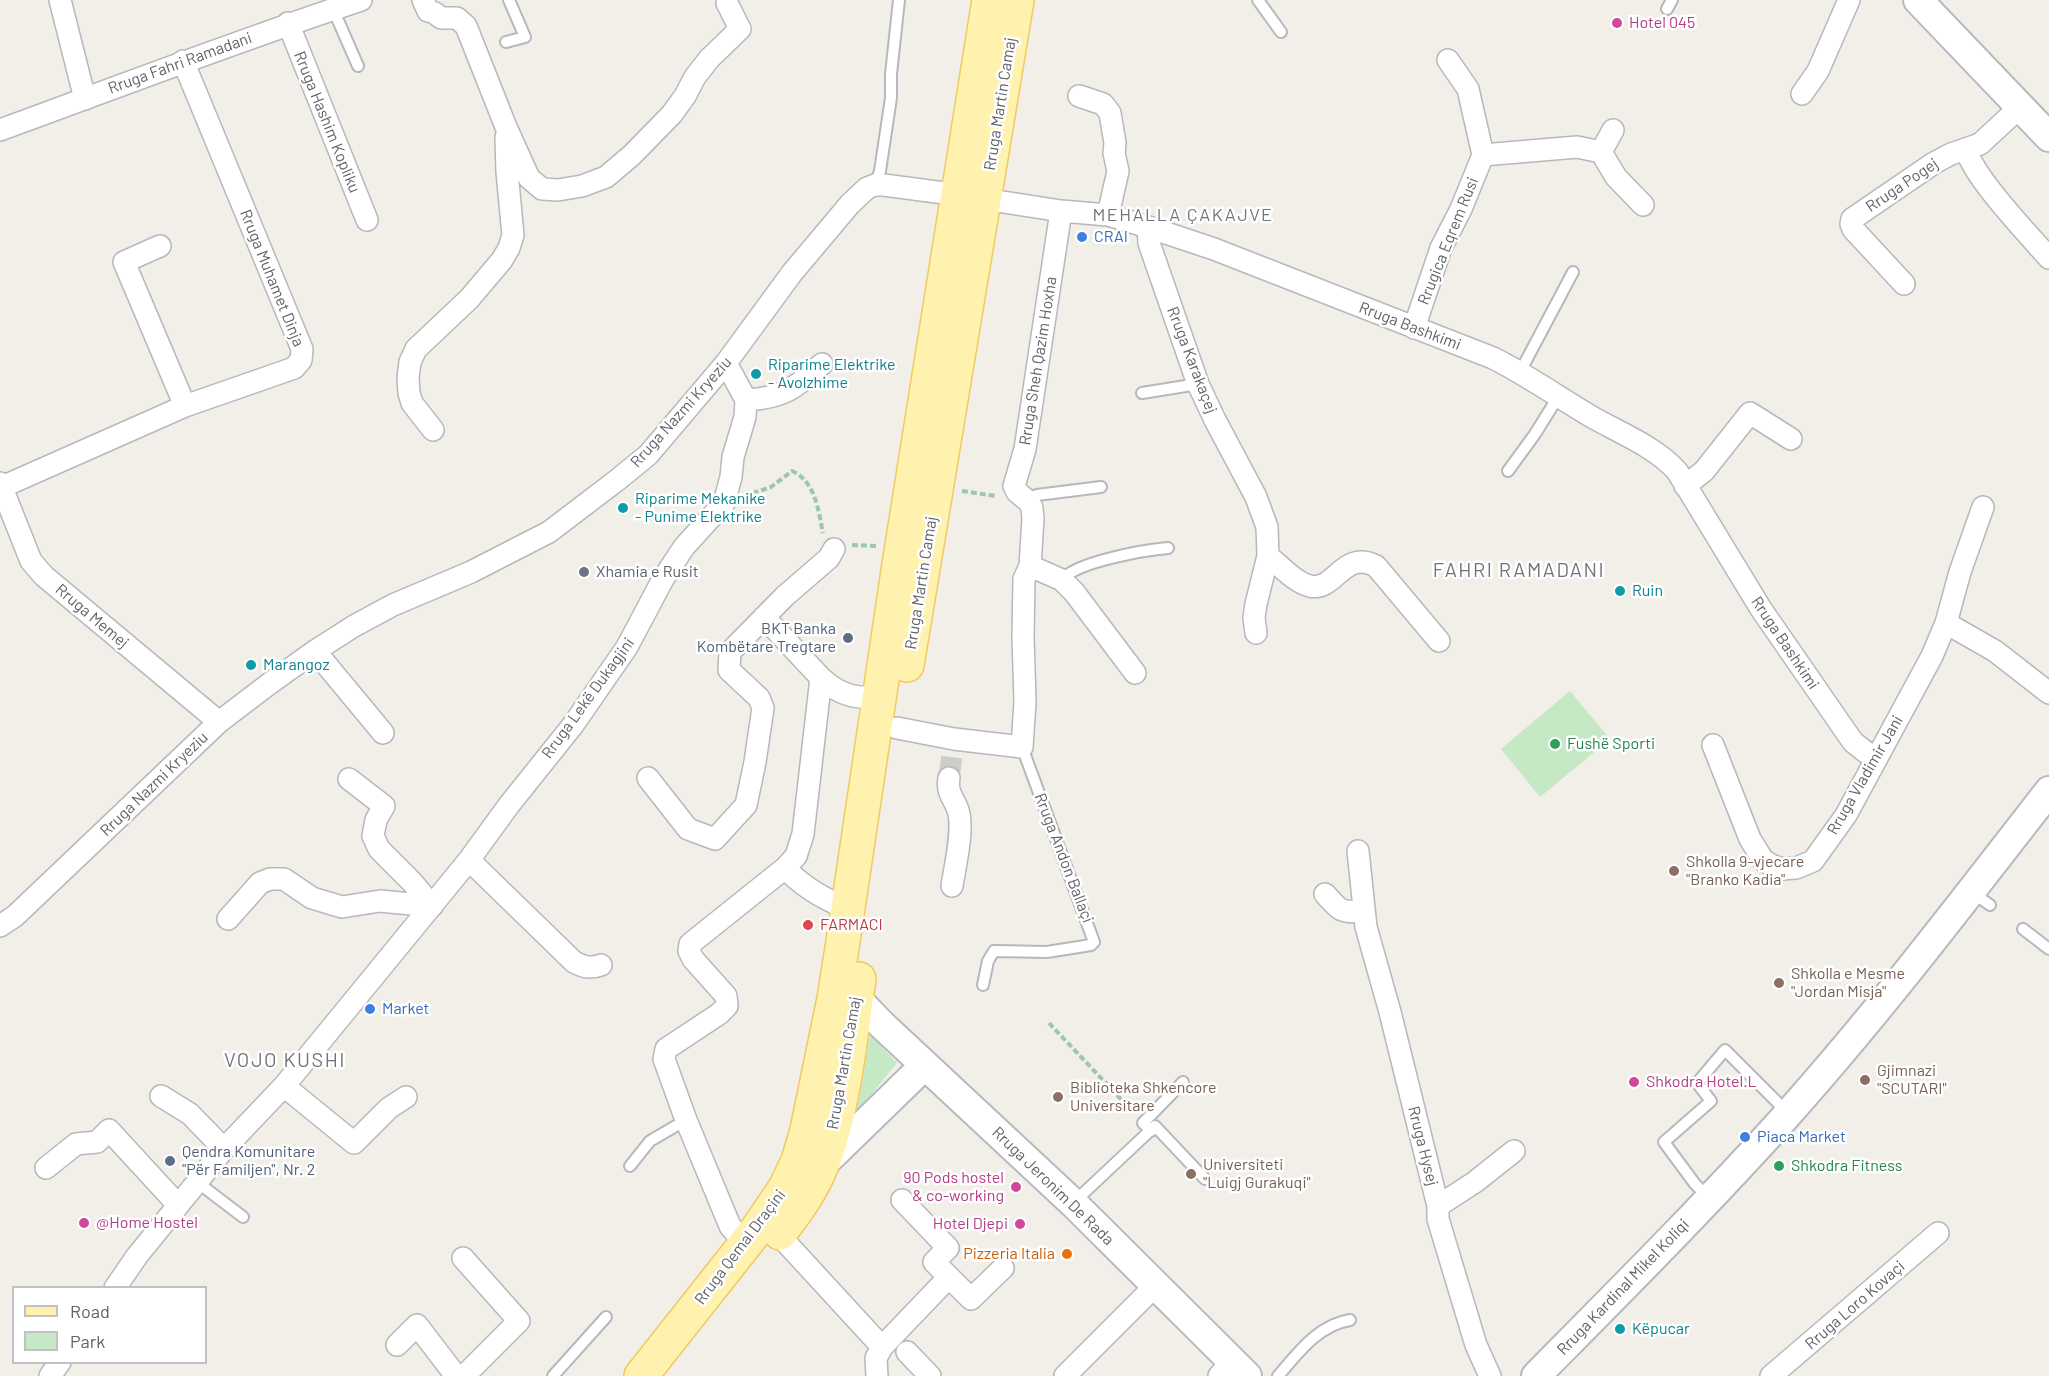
<!DOCTYPE html>
<html>
<head>
<meta charset="utf-8">
<style>
  body { margin:0 }
  #map { position:relative; width:2049px; height:1376px; overflow:hidden; background:#f1efe8; font-family:Barlow,sans-serif }
  canvas { display:block }
  .legend { position:absolute; left:12px; top:1286px; width:195px; height:78px; box-sizing:border-box; background:#fff; border:2px solid #bfc1c3; margin:0; padding:8px 10px; list-style:none; font-size:18px; color:#5f6368 }
  .legend li { display:flex; align-items:center; gap:12px; height:30px }
  .legend b { width:30px; border:2px solid #bfc1c3 }
</style>
</head>
<body>
<div id="map">
<canvas width="2049" height="1376"></canvas>
<ul class="legend">
<li><b style="height:8px;background:#fff2af"></b>Road</li>
<li><b style="height:16px;background:#c5e8c5"></b>Park</li>
</ul>
</div>
<script>
const context = document.querySelector('canvas').getContext('2d');
context.lineJoin = 'round';
function paint(path, color) {
  context.fillStyle = color;
  context.fill(path, 'evenodd');
}
function strokePath(path, color, width, dash) {
  context.strokeStyle = color;
  context.lineWidth = width;
  context.lineCap = dash ? 'butt' : 'round';
  context.setLineDash(dash || []);
  context.stroke(path);
}
function drawText(font, color, halo, rows, align = 'center') {
  context.font = font + ' Barlow,sans-serif';
  context.lineWidth = 5;
  context.setLineDash([]);
  context.textBaseline = 'middle';
  context.strokeStyle = halo;
  context.fillStyle = color;
  for (const [text, x, y, turn = 0] of rows) {
    context.save();
    context.translate(x, y);
    context.rotate((+turn || 0) * Math.PI / 180);
    context.textAlign = isNaN(turn) ? turn : align;
    if (halo) context.strokeText(text, 0, 0);
    context.fillText(text, 0, 0);
    context.restore();
  }
}
paint(new Path2D(`
  M1570,691L1610,739L1540,797L1501,749Z
  M870,1035L897,1063L857,1112Z`), '#c5e8c5');
strokePath(new Path2D(`
  M949,778L952,755`), '#ccccc8', 21, [21, 10]);
const lane = new Path2D(`
  M1258,0L1281,32
  M333,9L358,66
  M1667,9L1672,0
  M506,42L525,37L509,0
  M875,185L880,171L891,98V74L899,0
  M1520,372L1573,272
  M1142,393L1198,384
  M1508,471L1535,434L1558,397
  M1025,499L1037,495L1101,487
  M1062,580C1075,562 1145,550 1168,548
  M1973,893L1990,905
  M2023,929L2049,949
  M983,985L988,961L994,951L1047,952L1091,945L1094,942L1022,747
  M1151,1131L1143,1123L1183,1082
  M630,1166L650,1141L686,1120
  M197,1182L243,1217
  M1708,1197L1695,1184L1664,1142L1711,1101L1697,1083L1725,1050L1788,1113
  M1073,1203L1155,1126L1205,1179
  M553,1376L606,1317
  M1278,1376C1298,1353 1318,1325 1350,1320`);
const street = new Path2D(`
  M60,0L85,99
  M423,0L428,11L435,13L441,18H457L466,26L506,127L529,178L542,189L558,190L582,186L606,177L632,155L672,114L685,96L695,77L709,59L740,29L727,3
  M288,23L367,220
  M1802,94L1818,71L1849,0
  M1079,96L1103,104L1110,113L1115,143L1114,153L1118,171L1108,215
  M0,130C120,86 240,40 361,0
  M1966,149C1974,178 2027,233 2049,258
  M1601,152L1613,130
  M1483,155L1577,147L1601,152L1616,177L1643,205
  M984,199L1061,211L1108,215L1148,227L1214,249L1493,358C1527,375 1558,397 1592,417C1620,433 1654,446 1677,471L1761,609L1853,742L1876,760
  M1148,227L1149,243L1198,384L1215,420L1256,497L1267,527L1268,556L1256,604L1254,618L1256,633
  M160,246L124,262L185,406
  M1904,284L1853,229L1851,224L1852,219L1934,163L1951,154L1980,144L2020,107
  M1414,328L1441,248L1461,209L1483,155L1468,89L1448,60
  M746,400C784,398 795,388 822,364
  M433,430L412,403L409,393L408,378L410,362L416,349L469,299L502,260L509,248L513,235L507,172L506,137
  M0,483L31,561L44,576L219,722
  M1685,486L1704,471L1750,413L1791,439
  M2,487L185,406L294,368L301,360L302,349L183,61
  M1268,556C1281,566 1294,582 1310,586C1335,592 1343,549 1376,566L1439,641
  M1030,566L1062,580L1074,592L1135,673
  M1946,623L1960,572L1983,507
  M315,651L383,733
  M821,678C839,695 856,699 880,697
  M897,728L954,739L1022,747L1025,702L1023,636L1024,579L1030,566L1033,518L1032,508L1029,502L1017,492L1014,486L1025,449L1061,211
  M1713,745L1750,839L1763,860L1771,865L1781,869L1796,868L1813,861L1846,815L1932,656L1946,623L1995,651L2049,693
  M648,778L688,829L715,839L746,805L755,762L763,708L759,698L729,670L730,652L785,596L829,558L834,549
  M949,778C946,795 956,799 959,814C963,833 955,866 952,886
  M349,779L384,806L376,820L373,836L379,849L412,882L432,906
  M1358,851L1366,927L1390,1012L1438,1206V1219L1476,1345L1490,1376
  M469,860L574,962C584,967 590,969 601,965
  M785,868C803,887 823,899 847,908
  M1325,894C1342,913 1339,911 1364,912
  M228,919L260,883L270,879H284L312,898L342,907L380,901L432,906
  M0,926L15,916L219,722L269,684L315,651L354,626L393,605L471,572L549,532L616,481L648,455L726,363L792,273L850,204L867,188L875,185H884L959,195
  M284,1086L354,1143L389,1108L406,1097
  M161,1096L190,1114L224,1149
  M46,1168L76,1144L97,1142L109,1130L178,1205
  M902,1200L948,1248L934,1262L971,1299L1003,1268
  M1438,1206L1475,1182L1514,1151
  M779,1235L882,1347
  M745,1244L730,1226L686,1120L664,1059L666,1049L719,1014L727,1006L726,996L693,959L689,951L690,944L785,868L796,856L803,834L821,678L764,617
  M463,1258L519,1321L464,1376
  M115,1288L137,1256L224,1149L284,1086L469,860L509,805L573,725L627,647L663,579L684,547L724,503L731,477L733,457L745,417L746,400L726,363
  M397,1345L417,1325L456,1376
  M907,1352L930,1376
  M50,1376L60,1362
  M877,1376L876,1358L882,1347L949,1277
  M1065,1376L1155,1286
  M1219,1376L1232,1362
  M1771,1376L1938,1233`);
const secondary = new Path2D(`
  M1918,0L2049,137
  M856,998L882,1025L1073,1203L1247,1376
  M822,1165L925,1065
  M1536,1376C1621,1290 1706,1205 1787,1115C1880,1011 1964,900 2049,791`);
const primary = new Path2D(`
  M907,665L1017,0
  M780,1233C794,1214 808,1196 818,1174C843,1118 850,1041 859,979
  M641,1376L758,1228L785,1188L798,1161L807,1130L834,999L842,948L900,558L989,0`);
strokePath(lane, '#b5b8bc', 14);
strokePath(street, '#b5b8bc', 24);
strokePath(secondary, '#b6babf', 32);
strokePath(primary, '#f2c960', 36);
strokePath(new Path2D(`
  M962,491L996,496
  M744,496L771,487L792,471C816,482 818,510 823,533
  M852,545L877,546
  M1049,1023L1135,1114`), '#9cc7a9', 4, [6, 3]);
strokePath(lane, '#fff', 10);
strokePath(street, '#fff', 21);
strokePath(secondary, '#fff', 28);
strokePath(primary, '#fff2af', 33);
for (const [x, y, r, color] of [
  [1617,23,6,"#d1479c"],
  [1082,237,6,"#3f7fe0"],
  [756,374,6,"#0f9aa8"],
  [623,508,6,"#0f9aa8"],
  [584,572,6,"#6b7280"],
  [1620,591,6,"#0f9aa8"],
  [848,638,6,"#5c6f8a"],
  [251,665,6,"#0f9aa8"],
  [1555,744,6,"#2e9e5b"],
  [1674,871,6,"#8d6e63"],
  [808,925,6,"#e0444e"],
  [1779,983,6,"#8d6e63"],
  [370,1009,6,"#3f7fe0"],
  [1865,1080,6,"#8d6e63"],
  [1634,1082,6,"#d1479c"],
  [1058,1097,6,"#8d6e63"],
  [1745,1137,6,"#3f7fe0"],
  [170,1161,6,"#5c6f8a"],
  [1779,1166,6,"#2e9e5b"],
  [1191,1174,6,"#8d6e63"],
  [1016,1187,6,"#d1479c"],
  [84,1223,6,"#d1479c"],
  [1020,1224,6,"#d1479c"],
  [1067,1254,6,"#e8710a"],
  [1620,1329,6,"#0f9aa8"]
]) {
  const dot = new Path2D();
  dot.arc(x, y, r, 0, 2 * Math.PI);
  context.fillStyle = color;
  context.fill(dot);
  strokePath(dot, '#fff', 2);
}
drawText('16px', '#b23c85', '#fff', [
  ["Hotel 045",1629,23],
  ["Shkodra Hotel.L",1646,1082],
  ["90 Pods hostel",1004,1178,"right"],
  ["& co-working",1004,1196,"right"],
  ["@Home Hostel",96,1223],
  ["Hotel Djepi",1008,1224,"right"]
], 'left');
drawText('16px', '#5f6368', '#fff', [
  ["Rruga Fahri Ramadani",180,63,-20],
  ["Rruga Martin Camaj",1000,104,-81],
  ["Rruga Hashim Kopliku",327,122,68],
  ["Rruga Pogej",1902,185,-34],
  ["Rrugica Eqrem Rusi",1448,241,-68],
  ["Rruga Muhamet Dinja",272,278,68],
  ["Rruga Bashkimi",1410,326,21],
  ["Rruga Karakaçej",1192,360,69],
  ["Rruga Sheh Qazim Hoxha",1038,361,-81],
  ["Rruga Nazmi Kryeziu",681,412,-48],
  ["Rruga Martin Camaj",921,583,-81],
  ["Rruga Memej",92,616,40],
  ["Rruga Bashkimi",1785,643,56],
  ["Rruga Lekë Dukagjini",588,698,-54],
  ["Rruga Vladimir Jani",1865,775,-60],
  ["Rruga Nazmi Kryeziu",154,784,-44],
  ["Rruga Andon Ballaçi",1064,858,69],
  ["Rruga Martin Camaj",844,1063,-80],
  ["Rruga Hysej",1423,1146,76],
  ["Rruga Jeronim De Rada",1053,1186,44],
  ["Rruga Qemal Draçini",740,1247,-53],
  ["Rruga Kardinal Mikel Koliqi",1623,1287,-46],
  ["Rruga Loro Kovaçi",1855,1305,-41]
]);
drawText('16px', '#366cbe', '#fff', [
  ["CRAI",1094,237],
  ["Market",382,1009],
  ["Piaca Market",1757,1137]
], 'left');
drawText('16px', '#0d838f', '#fff', [
  ["Riparime Elektrike",768,365],
  ["- Avolzhime",768,383],
  ["Riparime Mekanike",635,499],
  ["- Punime Elektrike",635,517],
  ["Ruin",1632,591],
  ["Marangoz",263,665],
  ["Këpucar",1632,1329]
], 'left');
drawText('16px', '#5b616d', '#fff', [
  ["Xhamia e Rusit",596,572]
], 'left');
drawText('16px', '#4e5e75', '#fff', [
  ["BKT Banka",836,629],
  ["Kombëtare Tregtare",836,647],
  ["Qendra Komunitare",182,1152,"left"],
  ["\"Për Familjen\", Nr. 2",182,1170,"left"]
], 'right');
drawText('16px', '#27864d', '#fff', [
  ["Fushë Sporti",1567,744],
  ["Shkodra Fitness",1791,1166]
], 'left');
drawText('16px', '#785e54', '#fff', [
  ["Shkolla 9-vjecare",1686,862],
  ["\"Branko Kadia\"",1686,880],
  ["Shkolla e Mesme",1791,974],
  ["\"Jordan Misja\"",1791,992],
  ["Gjimnazi",1877,1071],
  ["\"SCUTARI\"",1877,1089],
  ["Biblioteka Shkencore",1070,1088],
  ["Universitare",1070,1106],
  ["Universiteti",1203,1165],
  ["\"Luigj Gurakuqi\"",1203,1183]
], 'left');
drawText('16px', '#be3a42', '#fff', [
  ["FARMACI",820,925]
], 'left');
drawText('16px', '#c56008', '#fff', [
  ["Pizzeria Italia",1055,1254]
], 'right');
context.letterSpacing = '1.5px';
drawText('18px', '#70757a', '#fff', [
  ["MEHALLA ÇAKAJVE",1183,215]
]);
context.letterSpacing = '0px';
context.letterSpacing = '1.5px';
drawText('20px', '#70757a', '#fff', [
  ["FAHRI RAMADANI",1519,570],
  ["VOJO KUSHI",285,1060]
]);
context.letterSpacing = '0px';
</script>
</body>
</html>
